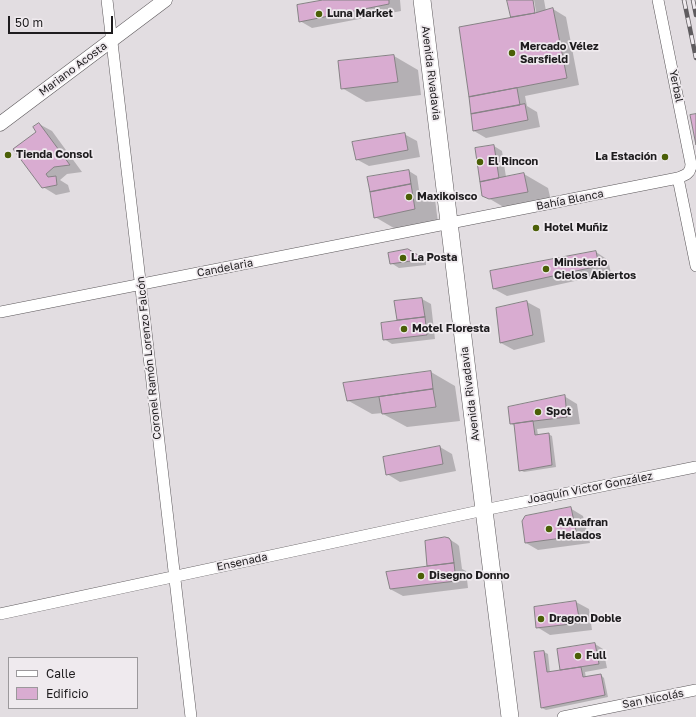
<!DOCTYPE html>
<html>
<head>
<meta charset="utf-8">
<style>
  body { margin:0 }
  #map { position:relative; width:696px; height:717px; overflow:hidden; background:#e2dde1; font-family:"Golos Text",sans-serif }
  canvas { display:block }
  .legend { position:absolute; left:8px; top:657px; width:130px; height:52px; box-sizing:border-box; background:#efeaee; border:1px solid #9b989b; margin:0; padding:5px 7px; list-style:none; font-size:12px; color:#1e1c1e }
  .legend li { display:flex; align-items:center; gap:8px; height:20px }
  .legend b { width:20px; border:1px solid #9b989b }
  .scale { position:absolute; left:8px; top:16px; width:105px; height:18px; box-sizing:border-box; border:2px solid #1e1c1e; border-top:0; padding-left:5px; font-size:12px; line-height:14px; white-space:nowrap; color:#1e1c1e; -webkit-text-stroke:3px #efeaee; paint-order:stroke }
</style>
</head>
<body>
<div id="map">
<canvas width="696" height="717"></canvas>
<ul class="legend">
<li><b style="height:5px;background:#fff"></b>Calle</li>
<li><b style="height:11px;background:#d9acd1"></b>Edificio</li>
</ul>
<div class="scale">50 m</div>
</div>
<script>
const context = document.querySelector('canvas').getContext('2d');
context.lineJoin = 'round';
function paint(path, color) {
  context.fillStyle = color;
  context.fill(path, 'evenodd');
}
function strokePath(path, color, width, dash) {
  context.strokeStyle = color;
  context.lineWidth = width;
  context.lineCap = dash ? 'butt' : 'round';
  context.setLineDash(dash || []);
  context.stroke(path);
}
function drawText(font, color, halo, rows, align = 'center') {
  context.font = font + ' "Golos Text",sans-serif';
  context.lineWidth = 3.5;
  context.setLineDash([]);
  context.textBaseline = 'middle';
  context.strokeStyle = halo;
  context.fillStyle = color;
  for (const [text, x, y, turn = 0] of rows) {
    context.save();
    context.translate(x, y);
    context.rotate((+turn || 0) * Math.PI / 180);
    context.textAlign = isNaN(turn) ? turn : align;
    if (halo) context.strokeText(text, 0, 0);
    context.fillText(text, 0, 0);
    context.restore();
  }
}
paint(new Path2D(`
  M325,0H400L401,11L312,28L300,21Z
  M508,0H532L535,18L537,17L534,0H544L546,11L553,9L566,17L579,85L525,96L527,106L537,112L540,127L486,138L474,131L460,28L512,18Z
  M394,56L418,70L421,95L366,102L342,88Z
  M39,124L52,131L82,172L67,174L60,180L68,185L70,192L56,195L43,187L37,133Z
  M404,134L417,141L420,157L369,166L356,159Z
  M494,146L502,151L506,177L524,174L548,188L552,205L507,209L483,195L476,149Z
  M409,171L417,176L419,190L435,199L438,223L399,231L375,217Z
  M596,252L608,260L611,273L507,296L494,289Z
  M417,255L426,261V265L399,268L391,263Z
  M422,299L431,304L435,339L392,344L384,339L399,321L395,302Z
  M527,302L540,309L545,342L514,350L501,343L497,308Z
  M431,372L455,386L460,421L407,427L383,414V413L372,414L347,400Z
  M564,396L577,404L580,424L537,429L538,435L548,434L552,436L556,467L524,472L520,470L515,426L511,424Z
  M440,447L452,454L456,471L400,482L387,474Z
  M570,508L583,516L590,543L538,550L526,543Z
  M449,539L457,544L459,546L462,569L466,571L468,588L403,596L390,589L431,567L428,565Z
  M576,602L589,609L592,630L550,635L537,627L535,608Z
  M595,644L603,649L607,668L585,672L586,678L601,675L604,678L608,697L546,710L542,708L535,653L544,652L548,654L550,673L563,671L561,669Z`), '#0003');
const building = new Path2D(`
  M323,0H389V4L299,22L297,5Z
  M507,0H533L535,13L511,17Z
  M553,8L567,78L469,97L459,27L535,13Z
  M394,55L398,82L341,89L338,61Z
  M517,88L520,105L471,114L469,97Z
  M525,104L528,120L473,131L471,114Z
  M696,114V145L690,115Z
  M39,123L70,165L54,167L46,174L48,177L56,176L57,185L42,188L13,149L36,132L33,127Z
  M405,133L408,150L356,160L352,142Z
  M494,145L499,178L480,182L475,148Z
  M409,170L411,184L370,192L367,177Z
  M524,173L528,192L489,199L482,196L480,182Z
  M411,184L415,209L374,218L370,192Z
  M408,249L418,255V260L390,264L388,253Z
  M596,251L599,266L493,289L490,271Z
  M422,298L425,317L397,320L394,301Z
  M527,301L533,335L500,343L496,308Z
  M425,317L427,335L383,340L381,323Z
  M431,371L433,389L347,401L343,383Z
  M433,389L436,407L382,414L379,397Z
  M565,395L567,417L510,424L508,407Z
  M533,421L535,435L549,433L552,465L519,471L514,424Z
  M440,446L443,464L386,475L383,457Z
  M571,507L577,536L525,543L522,521L525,516Z
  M445,537L449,538L451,541L454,563L427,566L425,541Z
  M454,563L456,581L390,589L386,572Z
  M576,601L580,623L536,628L534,607Z
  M595,643L599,664L560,670L557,649Z
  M544,651L547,672L581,667L583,677L601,674L605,695L541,708L534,652Z`);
paint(building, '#d9acd1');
strokePath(building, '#868285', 1);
const minor = new Path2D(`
  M107,0C137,239 162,478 191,717
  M678,178L696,266
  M0,312L678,178C686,175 691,173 691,164L658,0
  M0,614L484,510L696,467
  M563,717L696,690`);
const tertiary = new Path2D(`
  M0,124L165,0`);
const primary = new Path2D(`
  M422,0L484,510L510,717`);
strokePath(minor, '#5c585b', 12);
strokePath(tertiary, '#5c585b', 15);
strokePath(primary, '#5c585b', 18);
strokePath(minor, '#fff', 11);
strokePath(tertiary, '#fff', 14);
strokePath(primary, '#fff', 17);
const rail = new Path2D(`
  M684,0L696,58
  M693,0L696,15`);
strokePath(rail, '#5f5c5f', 4.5);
strokePath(rail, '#efeaee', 3, [9]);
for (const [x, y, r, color] of [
  [319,14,4,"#4b5f07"],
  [512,53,4,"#4b5f07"],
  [8,155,4,"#4b5f07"],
  [665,157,4,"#4b5f07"],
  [480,162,4,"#4b5f07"],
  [409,197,4,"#4b5f07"],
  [536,228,4,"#4b5f07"],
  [403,258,4,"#4b5f07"],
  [546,269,4,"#4b5f07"],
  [404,329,4,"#4b5f07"],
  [538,412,4,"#4b5f07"],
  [549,529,4,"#4b5f07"],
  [421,576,4,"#4b5f07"],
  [541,619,4,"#4b5f07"],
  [578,656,4,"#4b5f07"]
]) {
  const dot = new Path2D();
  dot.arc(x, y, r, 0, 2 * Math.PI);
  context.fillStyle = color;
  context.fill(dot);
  strokePath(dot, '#efeaee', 1.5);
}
drawText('bold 11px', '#1e1c1e', '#efeaee', [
  ["Luna Market",327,14],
  ["Mercado Vélez",520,47],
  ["Sarsfield",520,60],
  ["Tienda Consol",16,155],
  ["La Estación",657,157,"right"],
  ["El Rincon",488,162],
  ["Maxikoisco",417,197],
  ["Hotel Muñiz",544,228],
  ["La Posta",411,258],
  ["Ministerio",554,263],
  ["Cielos Abiertos",554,276],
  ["Motel Floresta",412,329],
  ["Spot",546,412],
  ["A'Anafran",557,523],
  ["Helados",557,536],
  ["Disegno Donno",429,576],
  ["Dragon Doble",549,619],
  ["Full",586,656]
], 'left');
drawText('11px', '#1e1c1e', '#efeaee', [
  ["Mariano Acosta",73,69,-37],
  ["Avenida Rivadavia",431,73,83],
  ["Yerbal",676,86,78],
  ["Bahía Blanca",570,200,-11],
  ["Candelaria",225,268,-11],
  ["Coronel Ramón Lorenzo Falcón",149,358,-96],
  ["Avenida Rivadavia",470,394,-97],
  ["Joaquín Victor González",590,488,-11],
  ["Ensenada",242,562,-12],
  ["San Nicolás",653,699,-11]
]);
</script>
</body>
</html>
